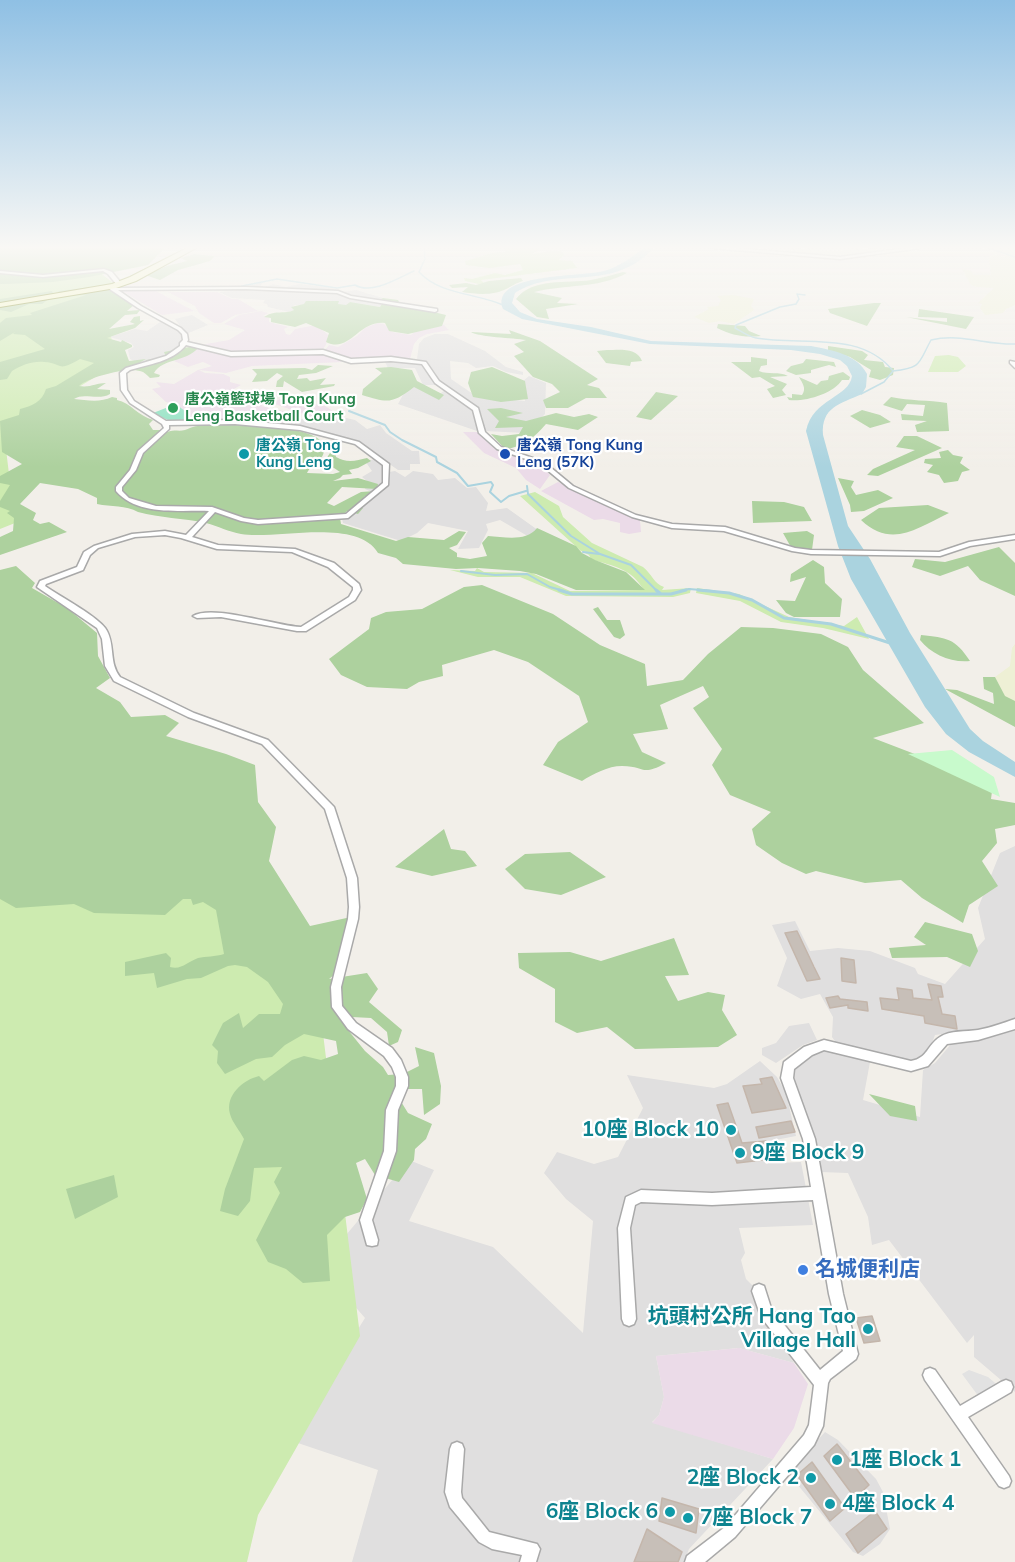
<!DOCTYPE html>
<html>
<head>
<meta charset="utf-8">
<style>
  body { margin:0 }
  canvas { display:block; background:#f2efe9 }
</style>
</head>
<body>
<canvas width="1015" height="1562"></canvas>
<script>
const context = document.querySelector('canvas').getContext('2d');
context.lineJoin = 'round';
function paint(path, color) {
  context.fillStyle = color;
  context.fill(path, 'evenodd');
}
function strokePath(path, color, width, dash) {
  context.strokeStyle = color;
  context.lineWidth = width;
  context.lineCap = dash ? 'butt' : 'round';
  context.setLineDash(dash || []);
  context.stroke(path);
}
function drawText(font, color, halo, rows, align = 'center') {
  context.font = font + ' Mulish,"Noto Sans TC",sans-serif';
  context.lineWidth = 4.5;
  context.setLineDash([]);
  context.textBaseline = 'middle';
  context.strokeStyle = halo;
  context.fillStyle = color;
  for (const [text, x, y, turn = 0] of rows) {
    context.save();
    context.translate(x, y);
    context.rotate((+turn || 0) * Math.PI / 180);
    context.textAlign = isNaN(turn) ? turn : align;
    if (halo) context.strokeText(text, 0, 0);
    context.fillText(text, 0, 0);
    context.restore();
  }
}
paint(new Path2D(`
  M259,283H262L260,287L263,288L273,284L286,287L299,284L327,287L343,292L356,290L383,298L381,300V307L350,302L346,305H295L292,307L294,310L289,312L268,307L267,304L263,303L265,300L232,298L219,292L233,291Z
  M192,315L208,325L186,334L175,319Z
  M163,320L173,323L180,331L182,343L172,353L158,359L141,364L130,359L128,350L134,347L131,343L110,337L135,329L147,331Z
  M435,334H448L459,339L485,351L506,367L523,372V375L506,372L493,366L476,368L468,363L450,361L451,379L476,396L525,401L523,381L529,376L546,383L545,414L537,422L508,424L528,428L525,433L485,431L482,415L477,408L437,380L428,363L417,359L419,344L424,338Z
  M384,360L422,363L437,385H423L415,368H388Z
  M410,382L438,395L445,390L470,406L480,432L398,404Z
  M296,418L308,420L346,418L355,420L367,429L380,425L386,433L412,451H419L420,464H410V470H398L358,442L285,425Z
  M376,459L385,465V486L374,493L365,489L367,481L362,477L372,471L365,461Z
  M395,471L405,477L413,471L433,474L438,480L455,478L467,488L476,487L488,503L486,511L507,508L542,533L531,538L500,520L486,524L488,530L479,548L458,549L468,531L428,523L417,533L401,541L343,523L341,514L358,510L387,487L389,472Z
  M1015,846V1392L974,1357V1335L967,1343L889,1240L872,1245L868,1217L848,1173L820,1172L805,1109L790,1079L801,1060L822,1050H829L870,1062L863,1100L920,1117L923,1070L935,1063L951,1044L966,1041L964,1031L935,1035L929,1051L918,1062H904L837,1044L832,1037L833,1017L820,994L801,999L777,986L787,958L772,925L795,921L810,951L838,948L870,951L915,968L918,974L945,984L985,939L978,908L1000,853Z
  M809,1023L817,1040L803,1045L776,1063L762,1055V1048L776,1043L789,1026Z
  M760,1061L777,1077L786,1093L796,1136L770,1141L776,1163L801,1162L813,1225L739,1228L745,1253L741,1260L746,1279L754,1287L762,1314L794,1363L739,1348L656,1356L664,1397L659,1415L652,1422L773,1459L689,1549L684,1562H352L378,1470L289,1440L365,1318L320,1266L409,1160L434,1170L409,1221L493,1247L583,1333L593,1221L566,1199L544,1173L557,1152L594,1164L618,1157L643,1108L627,1075L714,1088L727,1084Z
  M825,1432L838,1440L876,1479L883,1492L890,1529L880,1544L863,1556L853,1552L788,1473Z`), '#e0dfdf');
paint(new Path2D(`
  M119,289L154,290L194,311L162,315Z
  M168,292H217L232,299H238L258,311L235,315L221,323H214L199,313L195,306Z
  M261,311L268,313L263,316L269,318V322L288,327L284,329L286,334L290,335L295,329L322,324L321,329L328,335L326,345L322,350L238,354L204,346L206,344L229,340L245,330L224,324L239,315Z
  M378,323L384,324L392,332L411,335L419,328L444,325L449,330L427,334L419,338L414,344L410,359L348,360L324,351L329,345L338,347L357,336L365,328Z
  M198,348L238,356L317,353L335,356L342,362L252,366L226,373L199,370L205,373L223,374L230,377V382L241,385L225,394L226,397L223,399L232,405L241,402L242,394L253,398L264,394L276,398L261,406L296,414L285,423L253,419L243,421L188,420L190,415L176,404L166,402L152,389L161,387L156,382L174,384L198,370L212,366L203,362L188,367L174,361Z
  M282,398L325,406L339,415L318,419L272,403Z
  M463,432H477L495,448L539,464L550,475L540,489L526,480L516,468L484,453Z
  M558,482L640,520L641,532L629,534L620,532V523L603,519L594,520L541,491Z
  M739,1348L794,1363L808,1384L794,1428L773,1459L652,1423L659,1415L664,1397L656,1356Z`), '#ebdbe8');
paint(new Path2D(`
  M796,248L830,251L874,248L880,252L851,255L788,253Z
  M983,248H1015V305L1006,309L1003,313L985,315L980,308L982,304L978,303L994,288L977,287L971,285L962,269L971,271L974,275H991L989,257L995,254L1003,257L1007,255Z
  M733,295L754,299L751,306L754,310L734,324L720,321L709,323L694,317L709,309L707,307L718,306L721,300L717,296Z
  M1015,644V702L1008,703L995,677L1010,666L1012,648Z`), '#eef0d5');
paint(new Path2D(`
  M505,248H541L532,254L557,250L565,254L559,260L572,261L577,268L481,280L484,283L479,284L465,281L464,278L472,279L495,273L505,275L523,270L520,264L489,268L466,265L465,261C481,257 488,252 505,252Z
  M100,273L115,284L0,303V280Z
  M109,289L133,304L110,323L109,329L118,363L4,433L15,523L0,529V307Z
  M949,355L958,357L966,366L958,372H928L935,356Z
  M535,492L559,506L563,517L592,543L643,567C652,574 654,584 664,587L662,590L691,588L690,593L673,597L566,596L520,577H478L450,570L475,571L477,568L484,572L532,573L570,591L644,590C630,567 614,567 591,559L589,555L583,552L593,553L581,551L520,496Z
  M697,588L739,594L789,617L844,626L857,617L869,639L823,628L781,622L740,601L696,593Z
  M0,657L310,927L360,1336L258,1515L247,1562H0Z`), '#cdebb0');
paint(new Path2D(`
  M0,248H165L148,265L89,277L53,282L6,284H0Z
  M194,254L215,256L210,261L178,270L160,280L145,275L167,266L187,261L181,258Z
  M623,272L627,273C598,289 565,284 534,292L562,298L557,303L578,304L546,309L549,319L537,317L516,299C533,277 566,284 591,280C601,278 612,275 623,272Z
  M521,278L523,281C516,283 512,286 506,289C493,296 476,294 462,292L468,287L452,288L449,285L466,283L476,285L489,281Z
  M99,286L124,292L123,295L134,305L127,311L140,310L137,314L125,315L109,329L135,324L130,322L134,317L140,316V321L144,320L135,328L107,338L121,342L122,340L132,345V347L125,350L129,361L146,359L134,366H147L146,360L166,357L164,352L189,347V344H201C190,363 163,357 154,373L160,375L159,377L150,378C148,376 146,374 143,372C131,366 90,376 79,386C90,388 96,383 106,383L97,389L110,390V394C98,401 84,392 74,399C86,400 100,403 112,397L117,398V400C131,403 138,416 153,420L149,424L153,430H162L160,432L164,434C172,428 177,432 185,430C191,428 193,426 200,426L201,421C219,427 323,421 324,448C325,461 312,463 307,473L333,474L340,472L328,464L326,459L332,450L335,452L336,457C346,463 356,461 367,458L371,461L358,468L349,470L352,474L343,475L340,478L333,481L358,478L378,484L377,489L342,487L327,503L334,506L361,492L375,491L364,497L361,505L363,508L358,514L347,511L340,518L341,524L396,541L408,537L444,540L459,531L466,532L457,545L449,548L457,553V557L470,559L487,556L482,543L488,536C505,537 526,542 537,528L576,546L582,553L595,560L626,572L645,590H576L536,574L520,571L478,568L456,569L403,564L396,558L378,553C357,517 275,540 241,534C229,532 218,526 206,523C183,518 160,518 138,512C126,505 111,507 97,504V498L78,489L40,483L20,504L36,513L33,520L40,524L49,522L67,532L0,555V537L13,531L14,518L7,513L10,511L0,507V501L10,485L0,483V476L22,464L2,452L0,421L19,415L20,409C32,406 42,402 46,389L56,386L94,363L80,359C56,373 64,363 44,362C32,361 22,365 12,371L7,379L0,380V362L45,349L25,335L13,334L15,332L0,341V323L6,318L32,315L30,313L86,295L55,296L59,291Z
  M52,291L54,295L42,304H29L11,312L0,310V299Z
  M383,298L398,300L400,304L446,315L442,326L408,334L389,331L385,323C358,320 350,354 326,342L329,333L306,323L295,327L271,322V318L264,317C277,309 284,315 294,310L291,307L304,304L306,301H339L338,304L346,305L350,302L380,307L383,302L381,299Z
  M874,303H881L867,326L830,313L828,309Z
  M919,309L974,317L966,329L906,317L947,322V318L918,317Z
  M718,324L745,326L749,331L761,336C743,338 732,335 717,328Z
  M509,330L540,341L598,379L587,385L599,388L607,398H586L568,408H546L543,400L560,392L552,384L533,377L514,356L524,352L514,344L526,340C514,338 478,337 471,332L511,334Z
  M828,346L862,351L868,355L864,360L883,362L885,367L894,368L893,375L880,380L869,377L871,370L850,357L828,350Z
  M607,350C619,350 637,347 642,361L631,362L630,366L606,363L597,351Z
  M751,357L767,359V365L761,366L759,371C768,375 779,371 788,376L770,377L787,384L782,390L786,395L773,398L767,389L775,386L760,377L752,378L731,362H751Z
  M806,359L834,362L836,367L829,365L811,370V373L796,375L786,371L791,366L803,363Z
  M318,365L333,366L316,373L299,375L297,379L307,378L310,381L326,378L320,385L335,384L334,386L302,392L284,381L283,387H276L277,381L283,376L277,373L267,381L252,382L257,374L252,369L305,368L312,370Z
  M391,367L412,370L417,381L444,395L439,400L414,387C392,404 388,403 362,395L363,389L382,373L375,368Z
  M492,367L525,381L528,399L501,402L473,397L468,383L471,372Z
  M843,372L850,377L849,380H842C833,394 805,402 789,400L787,397L792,398V394L802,395C807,388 802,383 799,377L817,385L821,381L828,380L829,376Z
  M656,392L678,396L651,420L636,417Z
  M891,397C910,401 928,400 947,403L949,431L917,432L915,425L927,421L902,420L901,414L923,416L925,405L907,404L902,411L883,405Z
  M501,408L523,413L506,417L526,421L556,413L574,417L589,414L598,417L578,430L546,424C534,438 523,447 505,449L491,434L502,436L519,434L523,427L495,428L499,421L487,409Z
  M862,410L880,415L891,422L870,428L850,416Z
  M904,436H917L942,448L878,476L867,475L873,469L915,450L896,447Z
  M948,450L953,455L963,457L960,463L970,470L962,472L958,481L944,483L939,475L927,472L933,465L924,463L925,459L941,458L939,452Z
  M838,478L854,481L851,487L856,495L878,490L893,498L864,511L851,512L850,505Z
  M752,501L784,502L804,507L812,521L753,523Z
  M928,505L949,513C917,528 892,549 861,520L879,508Z
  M807,531L814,535L812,550L792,549L783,533Z
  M999,547L1015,563V596L980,580L968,566L940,576L912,567L915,559L945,562Z
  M813,560L824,567L825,583L842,599L840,617H794L786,613L776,600L795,601L806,577L790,582L791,574Z
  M16,566L35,583L32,588L67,608L97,633L98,656L110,678L96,688L120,702L131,717L165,715L179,723L166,736L226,754L255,765L258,802L276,827L269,861L310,926L351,917L335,974L329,979L367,973L378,989L369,1002L402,1030L398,1042L389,1046L387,1032L371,1018L352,1017L348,1030L365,1051L383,1067L388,1075L403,1074L419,1066L415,1047L434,1053L441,1086L440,1104L424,1115L422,1089H405L400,1100L408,1113L432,1124L426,1139L415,1149L414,1160L399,1182L375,1175L365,1159L356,1163L367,1199L360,1212L345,1217L327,1235L330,1281L303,1283L286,1269L268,1262L256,1240L280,1193L274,1182L282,1167L254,1168L250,1201L238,1216L220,1211L225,1189L244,1139C240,1131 232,1122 230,1114C225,1095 243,1080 259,1076L264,1081L292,1060L304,1056L321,1060L338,1054L336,1041L304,1034L285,1045L272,1057L256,1059L225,1074L217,1063L218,1051L212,1045L223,1023L239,1013L243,1028L259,1014H280L283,1004L268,982L247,967L235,965L228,966L201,978L187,979L157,988L154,973L125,976V962L166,953L171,958L170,967C182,970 187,962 198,958C206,956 215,957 224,954L216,910L203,902L193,905L191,899H183L165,915L94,913L74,904L16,908L0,899V570Z
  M482,585L553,614L600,645L645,664L647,686L683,680L708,654L741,627L773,628L821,634L848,647L863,670L924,723L873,738L993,784L991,799L1015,803V825L995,829L997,843L982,861L998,886L969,905L963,923L922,898L901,880L865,883L816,871L806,874L782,863L756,845L752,829L771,812L730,795L712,765L722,749L693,708L709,697L703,686L660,705L668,729L633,734L642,752L666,763C640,777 646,766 622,766C608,766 593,774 582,781L543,765L558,742L588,722L579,696L528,662L494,650L442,665L443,676L419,682L407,689L367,687L341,675L329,659L369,629L371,618L386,612L422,609L464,587Z
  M598,607L607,620H620L625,635L620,639L614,637L593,609Z
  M921,635C947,638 955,638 970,661C951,663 931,654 920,640Z
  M983,677H995L1005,696L1015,701V727L945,689L957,690L994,704L993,693L984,689Z
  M444,829L451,849L465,851L477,866L432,876L395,867Z
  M570,852L606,877L561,895L525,889L505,869L525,854Z
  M925,922L972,934L978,951L970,967L947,957L892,958L889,948L926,945L914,937Z
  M674,938L689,975L665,976L678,1001L708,992L725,995L722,1010L737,1035L718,1047L635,1049L607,1027L577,1033L555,1022V989L519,968L518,953L570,952L601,961Z
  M869,1094L915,1106L917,1121L890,1116Z
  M114,1175L118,1197L75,1219L66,1189Z`), '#add19e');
paint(new Path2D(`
  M952,750L994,777L1000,797L908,754Z`), '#c8facc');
paint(new Path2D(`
  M176,404L190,415L188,420L170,421L153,413Z`), '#88e0be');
paint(new Path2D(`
  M969,1370L988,1377L1001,1388L979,1397L962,1374Z`), '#e2e2e2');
paint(new Path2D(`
  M644,248H654C611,294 558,265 515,293L512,303L520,312L537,319L591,327L651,341L811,346C831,350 857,354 867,374L866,387L862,394C840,404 821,407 823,435L848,526L870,559L910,633L970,729L983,741L1015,762V777L969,752L946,734L925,707L851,579L838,546L806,431C813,398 849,398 852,376L847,366L840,360L820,354L791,350L650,344L522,319L503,309C489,272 584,277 604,271C619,267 632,257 644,248Z`), '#aad3df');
strokePath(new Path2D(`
  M424,248L425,259L419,272C440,295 476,293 503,305
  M989,248L1015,257
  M242,286L277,279L337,288L355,285C372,295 398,278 414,271
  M805,295L797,294L799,299L796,304L780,307L736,325L735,328C742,332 749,337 756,338C801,346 861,330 893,371
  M861,394L884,382L893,371C922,368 918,364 931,340C960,333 986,345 1015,344`), '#aad3df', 1.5);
strokePath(new Path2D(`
  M349,411L385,425L390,432L402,440L436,457L437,462L457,473L468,486L491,482L493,485L490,492L501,502L509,496L526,491
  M527,486L528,494L571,536L600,554L631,565L657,591
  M583,552L599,554
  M461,571L495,575L527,574L550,587L564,591
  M680,591L689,589L713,591`), '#aad3df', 2);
strokePath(new Path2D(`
  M559,590L572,594H671L686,590
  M656,590L661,594
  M698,590L729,593L752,600L784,618L831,624L890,643`), '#aad3df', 3);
const building = new Path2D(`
  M797,931L814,967L820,979L807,981L785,933Z
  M841,958L854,960L856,983L842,981Z
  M928,984L941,986L943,997H938L942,1014L955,1016L957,1029L925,1023L924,1016L882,1009L880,998L899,1000L897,988L912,990L913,998L932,1000Z
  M838,996L840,999L867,1002L868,1011L848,1008V1005L830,1008L826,998Z
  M772,1077L786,1108L752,1113L743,1086L762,1084L760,1079Z
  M728,1103L742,1143L766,1141L771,1159L737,1163L717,1105Z
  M791,1121L795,1132L759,1138L756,1127Z
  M872,1316L880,1341L864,1343L856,1318Z
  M837,1444L869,1485L855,1498L824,1456Z
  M812,1462L845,1508L830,1521L797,1475Z
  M662,1498L699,1509L696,1533L659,1521Z
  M875,1511L887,1529L858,1553L846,1534Z
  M647,1529L682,1552L678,1562H634Z`);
paint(building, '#c7bfb8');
strokePath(building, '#c4b6ab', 1.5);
const minor = new Path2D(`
  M711,248H735L840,257L906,248H921L840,259Z
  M104,269L112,272L121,283V285H117L108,274L103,271L43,277L0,273V271L43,275Z
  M108,286L114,288L246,287L338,291L351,296L437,309V311L435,312L350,298L337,293L246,289L118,290L141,306L181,328L187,334L188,340L187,342L231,352L323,350L351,359L391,357L426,362L439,381L478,408L485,432L501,447L544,462L573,486L636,515L672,524L725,527L795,548L811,550L939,552L969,542L1015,535V539L970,546L940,556L811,554L792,551L724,531L672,528L632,517L569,488L540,464L497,449L479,433L473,410L435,383L422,364L391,361L351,363L323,354L231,356L186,345C172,362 149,364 130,370L126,373L127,390L134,401L166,421L235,420L300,426L359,442L389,464L388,485L348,518L258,524L241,521L215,512L192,537L218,545L295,549L334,563L359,584L361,590L355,600L306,631H297L221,617L197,618L193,616C213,604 276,626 301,627L349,597L353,590V587L328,567L292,552L217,549L181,538L165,535L135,537L98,548L90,555L83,570L46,584L45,586C59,596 101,618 107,631C115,646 109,663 120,677L194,713L268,740L334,807L357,878L359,907L358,919L341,987L342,1006L356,1023L392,1048L401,1060L408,1077V1086L398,1110L396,1151L372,1220L378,1240L377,1245L372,1246L367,1245L360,1220L384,1151L386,1110L396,1086V1077L392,1067L384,1056L348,1029L332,1007L331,987L348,919L349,907L347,878L325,809L262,744L188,717L114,681L105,666L102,639L97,628L37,587L40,581L77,567L84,552L94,546L132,534L165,531L186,535L209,511C179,510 137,516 116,491V487L130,470L138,451L164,428L162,424L130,403L121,390L120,373L126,368L166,356L180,346V343L183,340L182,334L178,330L138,308L108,288ZM235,424L300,430L355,444L383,465V483L346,514L258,520L244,518L212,507L156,506L129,498L122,491V487L136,470L143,453L169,429V425Z
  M1010,361L1015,362V368L1010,363Z
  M1015,1019V1029L978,1040L947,1044L928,1066L911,1071L824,1050L812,1055L794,1069L793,1078L815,1139L843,1294L858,1354L856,1359L830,1379L828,1383L823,1426L814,1445L735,1537L705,1562H685L687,1556L725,1527L804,1435L809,1425L814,1385L761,1317L752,1291L754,1286L759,1284L764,1286L771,1308L820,1370L843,1351L829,1294L813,1200L712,1205L641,1202L635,1205L630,1228L636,1319L634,1324L629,1326L624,1324L622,1319L618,1228L626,1197L641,1190L712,1193L811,1187L803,1139L781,1078L784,1062L804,1047L824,1040L911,1061C928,1058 927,1045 940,1037C950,1030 966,1032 978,1030C990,1028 1003,1023 1015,1019Z
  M930,1368L935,1370L960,1406L1001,1382L1006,1380L1011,1382L1013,1387L1011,1392L968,1417L1009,1476L1011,1481L1009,1486L1004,1488L999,1486L925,1380L923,1375L925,1370Z
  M457,1442L462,1444L464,1449L461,1492L462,1498L489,1532L537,1544L540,1549L536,1562H520L522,1555L492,1549L479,1542L450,1507L445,1492L450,1449L452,1444Z`);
const secondary = new Path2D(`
  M187,248H196L136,281L116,288L0,307V303L112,284L130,277Z`);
strokePath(minor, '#a9a9a9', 3);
strokePath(secondary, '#707d05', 2);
paint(minor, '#fff');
paint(secondary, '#f7fabf');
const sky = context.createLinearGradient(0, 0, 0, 467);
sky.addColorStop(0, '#8fc0e4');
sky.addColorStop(0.53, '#f9f8f5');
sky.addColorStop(1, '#f9f8f500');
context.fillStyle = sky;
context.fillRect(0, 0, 1015, 467);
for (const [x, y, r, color] of [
  [173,408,6,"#2e9e5b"],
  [244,454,6,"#0f9aa8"],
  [505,454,6,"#1a4fb4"],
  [731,1130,6,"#0f9aa8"],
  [740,1153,6,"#0f9aa8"],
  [803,1270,6,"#3f7fe0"],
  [868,1329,6,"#0f9aa8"],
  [837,1460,6,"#0f9aa8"],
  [811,1478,6,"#0f9aa8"],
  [830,1504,6,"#0f9aa8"],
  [670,1512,6,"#0f9aa8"],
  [688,1518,6,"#0f9aa8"]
]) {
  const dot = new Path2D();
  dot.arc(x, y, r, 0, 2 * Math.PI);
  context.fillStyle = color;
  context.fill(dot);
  strokePath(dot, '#fff', 2);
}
drawText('bold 15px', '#27864d', '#fff', [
  ["唐公嶺籃球場 Tong Kung",185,399],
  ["Leng Basketball Court",185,416]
], 'left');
drawText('bold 15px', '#0d838f', '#fff', [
  ["唐公嶺 Tong",256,445],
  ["Kung Leng",256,462]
], 'left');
drawText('bold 15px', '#164399', '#fff', [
  ["唐公嶺 Tong Kung",517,445],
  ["Leng (57K)",517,462]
], 'left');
drawText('bold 21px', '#0d838f', '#fff', [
  ["10座 Block 10",719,1130],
  ["9座 Block 9",752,1153,"left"],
  ["坑頭村公所 Hang Tao",856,1317],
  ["Village Hall",856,1341],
  ["1座 Block 1",849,1460,"left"],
  ["2座 Block 2",799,1478],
  ["4座 Block 4",842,1504,"left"],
  ["6座 Block 6",658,1512],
  ["7座 Block 7",700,1518,"left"]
], 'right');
drawText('bold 21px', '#366cbe', '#fff', [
  ["名城便利店",815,1270]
], 'left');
</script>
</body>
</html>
